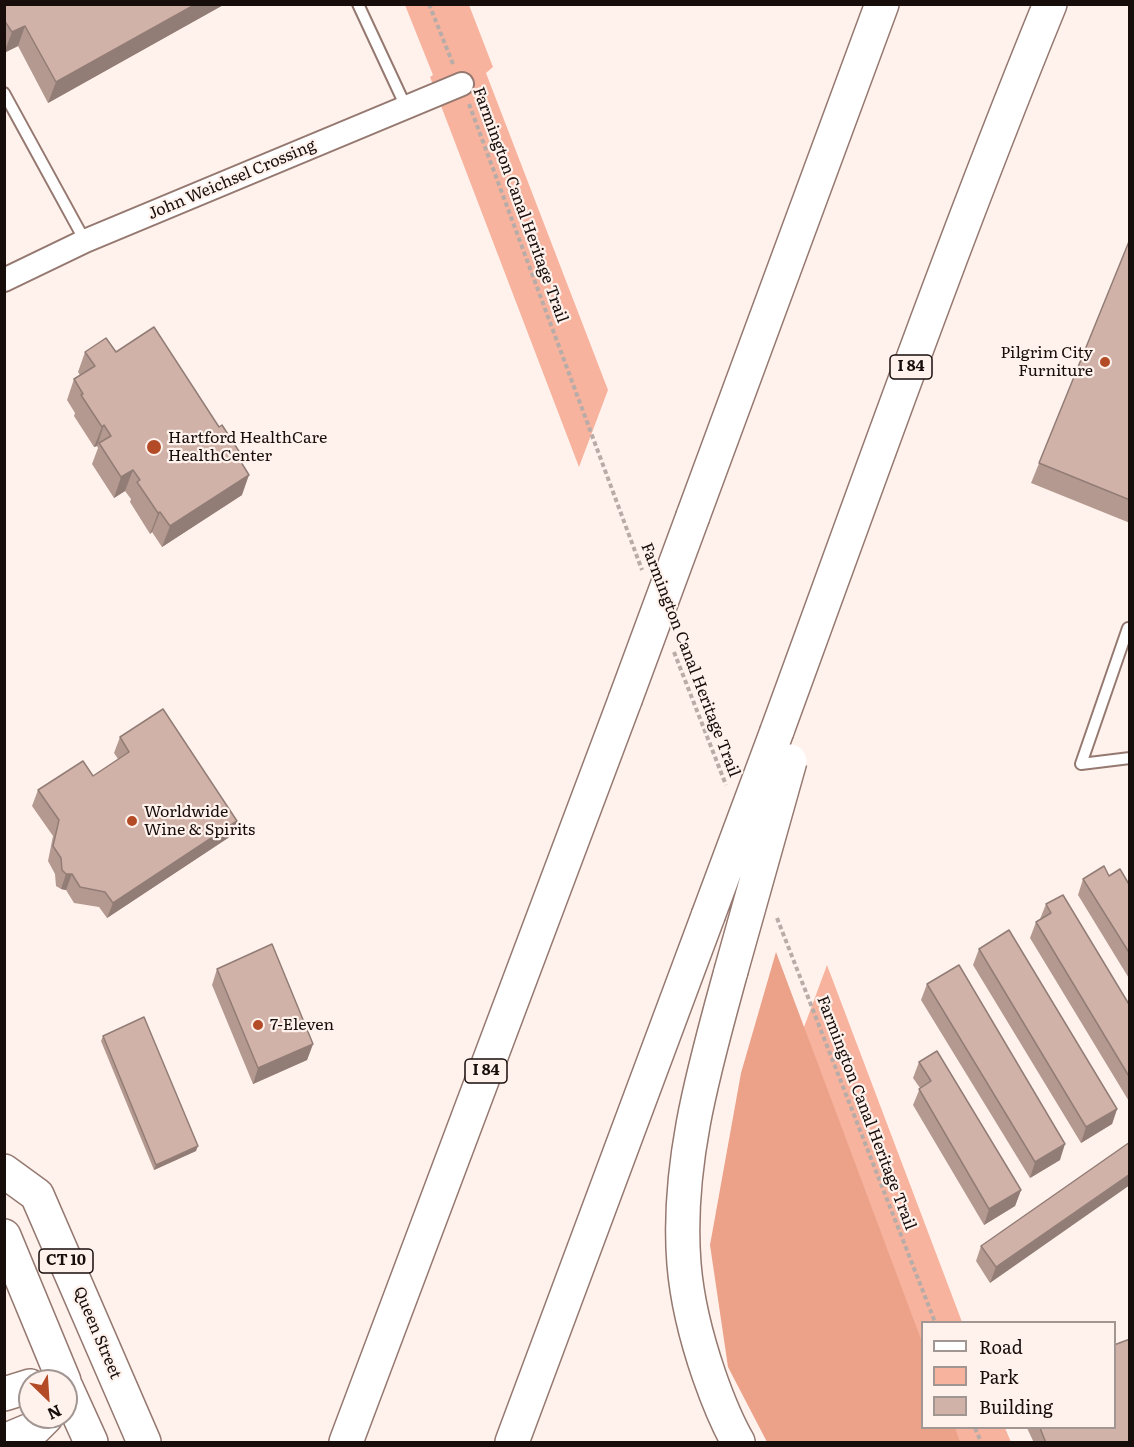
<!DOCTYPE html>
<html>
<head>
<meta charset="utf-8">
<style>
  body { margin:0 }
  #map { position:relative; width:1134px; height:1447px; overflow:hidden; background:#fff2ed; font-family:Literata,serif }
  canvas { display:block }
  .frame { position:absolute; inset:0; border:6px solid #170d0a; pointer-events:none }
  .legend { position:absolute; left:921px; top:1321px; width:195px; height:108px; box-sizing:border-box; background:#fff2ed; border:2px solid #a29692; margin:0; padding:8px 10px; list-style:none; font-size:18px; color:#170d0a }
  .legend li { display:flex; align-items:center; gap:12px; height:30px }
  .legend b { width:30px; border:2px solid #a29692 }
  .north { position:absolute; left:18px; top:1369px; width:60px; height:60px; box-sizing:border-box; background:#fff2ed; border:2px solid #a29692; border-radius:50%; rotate:155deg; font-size:16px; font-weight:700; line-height:24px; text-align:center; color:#170d0a }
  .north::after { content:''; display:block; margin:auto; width:21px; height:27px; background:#b34b27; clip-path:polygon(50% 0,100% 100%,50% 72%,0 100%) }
</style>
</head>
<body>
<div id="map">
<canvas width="1134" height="1447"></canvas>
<div class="frame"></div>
<ul class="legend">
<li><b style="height:8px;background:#fff"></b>Road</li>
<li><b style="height:16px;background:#f7b39d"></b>Park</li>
<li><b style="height:16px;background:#d1b2a8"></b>Building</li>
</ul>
<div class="north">N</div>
</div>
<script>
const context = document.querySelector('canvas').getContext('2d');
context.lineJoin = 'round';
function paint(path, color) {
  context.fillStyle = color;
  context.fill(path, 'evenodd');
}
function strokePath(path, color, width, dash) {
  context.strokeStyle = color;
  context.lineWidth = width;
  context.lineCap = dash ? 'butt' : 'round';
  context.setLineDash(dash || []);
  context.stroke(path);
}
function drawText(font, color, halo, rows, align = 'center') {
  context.font = font + ' Literata,serif';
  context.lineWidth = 4.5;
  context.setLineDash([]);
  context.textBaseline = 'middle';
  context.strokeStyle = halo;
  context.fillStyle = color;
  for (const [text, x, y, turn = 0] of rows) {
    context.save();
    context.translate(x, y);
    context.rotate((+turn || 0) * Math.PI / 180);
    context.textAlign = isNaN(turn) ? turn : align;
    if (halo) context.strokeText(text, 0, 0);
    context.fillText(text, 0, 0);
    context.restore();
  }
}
paint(new Path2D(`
  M405,5H469L493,67L486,73L608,390L579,467L430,77L433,75Z
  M827,965L962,1322H922V1367L797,1046Z
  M946,1428H1005L1011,1442H952Z`), '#f7b39d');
paint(new Path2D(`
  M776,952L922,1342V1428H955L960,1442H767L728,1367L710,1245L741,1073Z`), '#eca189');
const lane = new Path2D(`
  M358,4L406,107
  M4,93L85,241
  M1128,628L1081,764L1130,758`);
const street = new Path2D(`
  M4,280L85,241L462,84`);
const highway = new Path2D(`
  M693,516L882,4
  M777,731C866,488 952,244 1050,4
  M731,971C705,1066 676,1164 684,1264C687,1301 697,1340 709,1375C717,1398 726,1421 738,1442
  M4,1171L37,1195L144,1442
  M4,1236L64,1381
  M66,1387L91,1442
  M4,1394L30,1386
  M4,1441L35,1428L46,1417
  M346,1442L625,700
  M512,1442L708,916`);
strokePath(lane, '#957970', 14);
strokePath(street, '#957970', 26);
strokePath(highway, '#957970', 36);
strokePath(new Path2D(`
  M429,4L453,64
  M469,104L642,570
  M674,652L726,785
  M777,918L935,1322
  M975,1428L981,1442`), '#b8aca8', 4, [4.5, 3]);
strokePath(lane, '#fff', 10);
strokePath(street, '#fff', 22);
strokePath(highway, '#fff', 33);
const highwayBridge = new Path2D(`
  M625,700L693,516
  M708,916L777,731
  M731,971L790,761`);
strokePath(highwayBridge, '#957970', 36, []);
strokePath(highwayBridge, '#fff', 33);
paint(new Path2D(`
  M4,4H225L48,103L18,46L4,53Z
  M1130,239V523L1031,483Z
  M85,352H116L219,427L244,459L242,464V495L162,547L152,532L150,534L130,502L131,499L125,491L114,498L92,464L98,448L97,446L94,447L74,416L75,413L67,400L74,379L80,375L78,372Z
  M120,737L237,821L231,836L107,918L99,907L74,903L66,890L61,889L56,886L55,874L48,861L53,836L32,806L38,790L93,776L118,759L114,753Z
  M1109,876L1130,886V980L1078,895L1083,879Z
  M1046,904L1130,1006V1103L1030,938L1036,922L1040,919Z
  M979,949L1117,1109L1112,1124L1081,1143L973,965Z
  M217,969L313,1044L307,1060L253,1084L212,985Z
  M927,984L1060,1160L1030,1178L921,1000Z
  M103,1036L196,1151L154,1170L101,1041Z
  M919,1062L1021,1190L1015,1206L984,1225L913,1105L920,1088L913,1078Z
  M1130,1142L990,1283L976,1261L981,1246Z
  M1027,1428H1114L1130,1443H1034Z`), '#b49990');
paint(new Path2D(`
  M196,4H225L48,103L56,82Z
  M25,26L18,46L4,53L12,32Z
  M104,425L97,446L94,447L102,427Z
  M133,470L125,491L114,498L121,477Z
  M249,475L242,495L162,547L170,526Z
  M160,512L152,532L150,534L158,513Z
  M237,821L231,836L107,918L113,903Z
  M66,874H72L66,890L61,889Z
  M313,1044L307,1060L253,1084L258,1068Z
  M1117,1109L1112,1124L1081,1143L1086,1127Z
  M1065,1144L1060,1160L1030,1178L1035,1162Z
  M198,1146L196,1151L154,1170L156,1165Z
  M1130,1174V1185L990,1283L996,1267Z
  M1021,1190L1015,1206L984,1225L989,1209Z`), '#927d76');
const building = new Path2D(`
  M4,4H196L56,82L25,26L12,32L4,20Z
  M1130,239V500L1039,463Z
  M154,327L219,427L222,425L244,459L241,462L249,475L170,526L160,512L158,513L137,482L140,480L133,470L121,477L99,443L111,436L104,425L102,427L81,395L83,394L74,379L95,366L85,352L106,338L116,352Z
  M163,709L237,821L113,903L105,892L80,887L72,874H66L62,870L61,858L53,846L59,820L38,790L83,761L93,776L129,752L120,737Z
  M1104,866L1109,876L1120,869L1130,886V954L1083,879Z
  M1063,895L1130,1006V1078L1036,922L1051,913L1046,904Z
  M1009,930L1117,1109L1086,1127L979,949Z
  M272,944L313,1044L258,1068L217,969Z
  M959,965L1065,1144L1035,1162L927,984Z
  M144,1017L198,1146L156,1165L103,1036Z
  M937,1051L1021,1190L989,1209L919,1089L931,1081L919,1062Z
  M1130,1142V1174L996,1267L981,1246Z
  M1130,1339V1443H1046L1040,1428H1114V1345Z`);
paint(building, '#d1b2a8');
strokePath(building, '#927d76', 1.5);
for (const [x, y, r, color] of [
  [1105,362,6,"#b34b27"],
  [154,447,8,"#b34b27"],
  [132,821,6,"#b34b27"],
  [258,1025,6,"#b34b27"]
]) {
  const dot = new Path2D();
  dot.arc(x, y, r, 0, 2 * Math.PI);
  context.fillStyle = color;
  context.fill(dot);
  strokePath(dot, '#fff2ed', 2);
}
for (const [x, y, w] of [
  [911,367,42],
  [486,1071,42],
  [66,1261,54]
]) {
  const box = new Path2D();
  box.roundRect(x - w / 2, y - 12, w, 24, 4.5);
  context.fillStyle = '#fff2ed';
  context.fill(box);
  strokePath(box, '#170d0a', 1.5);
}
drawText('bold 15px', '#170d0a', null, [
  ["I 84",911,367],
  ["I 84",486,1071],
  ["CT 10",66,1261]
]);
drawText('16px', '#170d0a', '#fff2ed', [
  ["John Weichsel Crossing",232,180,-23],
  ["Farmington Canal Heritage Trail",520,205,70],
  ["Farmington Canal Heritage Trail",690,660,69],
  ["Farmington Canal Heritage Trail",866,1113,69],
  ["Queen Street",97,1333,67]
]);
drawText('16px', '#170d0a', '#fff2ed', [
  ["Pilgrim City",1093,353,"right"],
  ["Furniture",1093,371,"right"],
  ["Hartford HealthCare",168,438],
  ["HealthCenter",168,456],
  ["Worldwide",144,812],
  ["Wine & Spirits",144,830],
  ["7-Eleven",270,1025]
], 'left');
</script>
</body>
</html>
